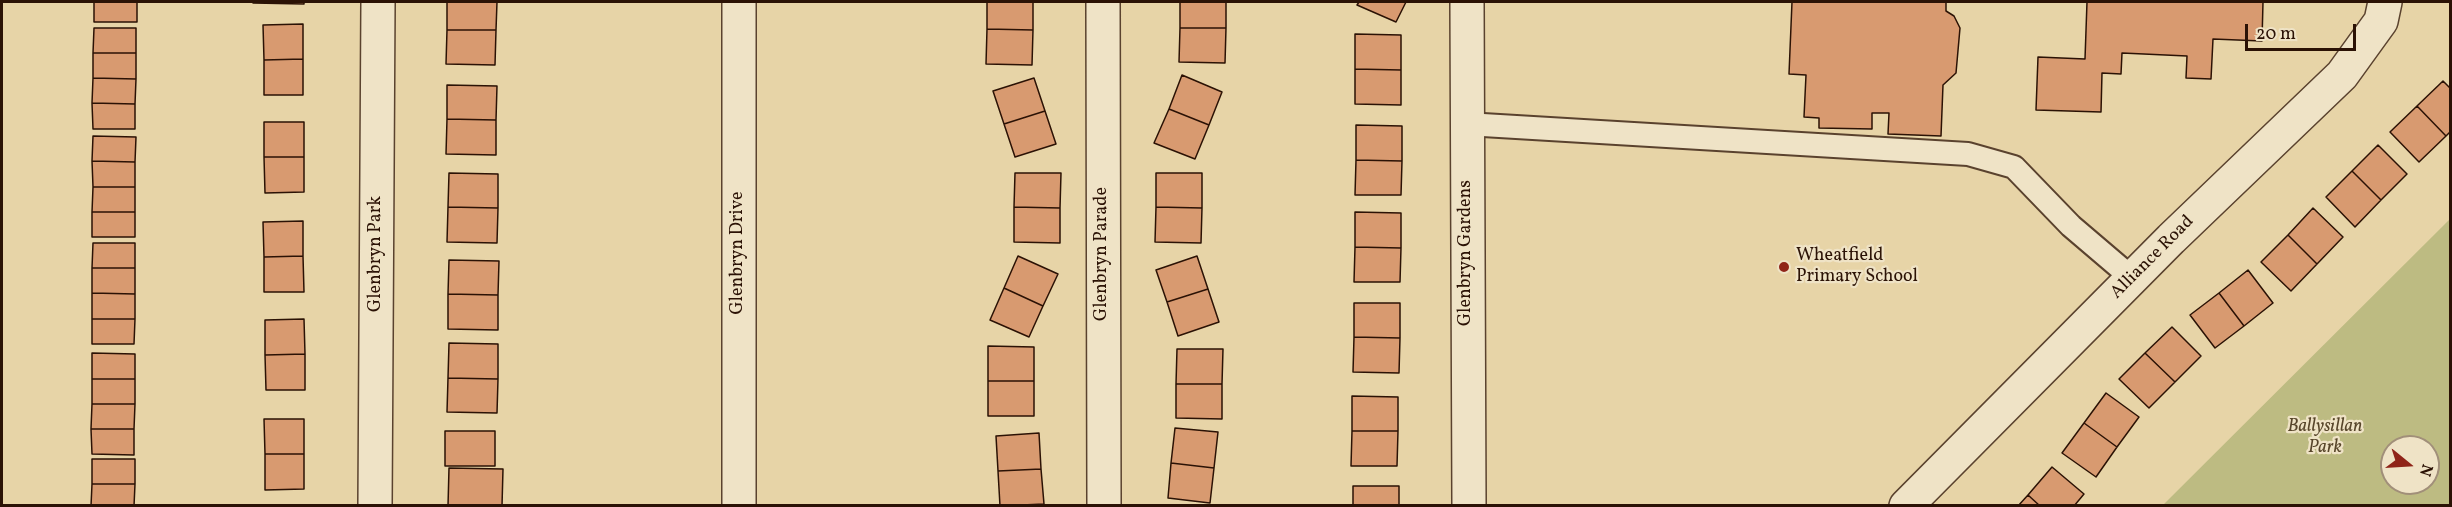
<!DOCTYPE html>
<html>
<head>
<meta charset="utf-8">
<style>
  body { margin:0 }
  #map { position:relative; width:2452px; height:507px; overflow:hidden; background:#e7d4a7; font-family:Vollkorn,serif }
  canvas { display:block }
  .frame { position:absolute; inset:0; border:3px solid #2b1205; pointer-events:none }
  .north { position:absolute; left:2380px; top:435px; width:60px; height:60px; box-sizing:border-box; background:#efe3c6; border:2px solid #a18f79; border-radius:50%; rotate:108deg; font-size:16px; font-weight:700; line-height:24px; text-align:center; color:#2b1205 }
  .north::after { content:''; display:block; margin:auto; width:21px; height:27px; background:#8f2418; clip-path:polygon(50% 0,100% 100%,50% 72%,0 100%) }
  .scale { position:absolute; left:2245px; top:24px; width:111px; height:27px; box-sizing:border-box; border:3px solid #2b1205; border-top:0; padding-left:8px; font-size:18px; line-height:21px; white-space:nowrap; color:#2b1205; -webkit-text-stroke:4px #efe3c6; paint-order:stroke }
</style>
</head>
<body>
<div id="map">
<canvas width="2452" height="507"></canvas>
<div class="frame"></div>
<div class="north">N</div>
<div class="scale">20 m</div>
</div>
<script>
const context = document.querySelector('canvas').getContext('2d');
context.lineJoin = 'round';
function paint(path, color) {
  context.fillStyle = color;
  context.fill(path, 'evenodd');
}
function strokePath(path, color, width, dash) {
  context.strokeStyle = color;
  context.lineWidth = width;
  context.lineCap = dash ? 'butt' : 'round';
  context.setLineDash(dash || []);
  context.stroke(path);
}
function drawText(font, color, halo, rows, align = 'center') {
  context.font = font + ' Vollkorn,serif';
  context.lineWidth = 4.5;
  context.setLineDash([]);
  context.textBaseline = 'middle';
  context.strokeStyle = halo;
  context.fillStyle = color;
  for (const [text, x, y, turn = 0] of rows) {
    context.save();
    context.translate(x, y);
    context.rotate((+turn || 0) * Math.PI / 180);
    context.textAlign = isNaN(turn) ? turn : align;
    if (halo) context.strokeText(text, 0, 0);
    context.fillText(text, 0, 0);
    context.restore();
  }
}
paint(new Path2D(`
  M2450,219V505H2163ZM2392,447H2428V483H2392Z`), '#bdbb82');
const building = new Path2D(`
  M94,2H137V22H94Z
  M253,2H304V4L253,3Z
  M447,2H497L496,30H447Z
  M987,2H1033V30L987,29Z
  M1180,2H1226V28H1180Z
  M1359,2H1406L1396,22L1357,5Z
  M1792,2H1946V11L1954,16L1960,28L1956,73L1943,85L1941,136L1888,134L1889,113H1872V129L1819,128V118L1804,117L1806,75L1789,74Z
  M2087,2H2263L2262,41L2213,39L2211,79L2186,78L2187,56L2122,53L2121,74L2102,73L2101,112L2036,110L2038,57L2085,59Z
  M303,24V59L264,60L263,25Z
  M94,28H136V53H93Z
  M1180,28H1226L1225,63L1179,62Z
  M987,29L1033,30L1032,65L986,64Z
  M447,30H496L495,65L446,64Z
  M1355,34L1401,35V70L1355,69Z
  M93,53H136V79L93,78Z
  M303,59V95H264V60Z
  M1355,69L1401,70V105L1355,104Z
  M1182,75L1222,92L1209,125L1169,109Z
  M93,78L136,79L135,104L92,103Z
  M1034,78L1045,111L1004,124L993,91Z
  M2443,81L2450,88V132L2446,136L2417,106Z
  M447,85L497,86L496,120L447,119Z
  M92,103L135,104V129H93Z
  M2417,106L2446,136L2419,162L2390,132Z
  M1169,109L1209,125L1195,159L1154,143Z
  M1045,111L1056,144L1015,157L1004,124Z
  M447,119L496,120V155L446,154Z
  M264,122H304V157H264Z
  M1356,125L1402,126V161L1356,160Z
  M93,136L136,137L135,162L92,161Z
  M2378,145L2407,174L2381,200L2352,171Z
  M264,157H304V192L265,193Z
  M1356,160L1402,161L1401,195H1355Z
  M92,161L135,162V187H93Z
  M2352,171L2381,200L2355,227L2326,197Z
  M449,173L498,174V208L448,207Z
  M1015,173H1061L1060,208L1014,207Z
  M1156,173H1202V208L1156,207Z
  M93,187H135V212H92Z
  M448,207L498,208L497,243L447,242Z
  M1014,207L1060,208V243L1014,242Z
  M1156,207L1202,208L1201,243L1155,242Z
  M2313,208L2343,237L2317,264L2288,235Z
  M92,212H135V237H92Z
  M1355,212L1401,213V248L1355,247Z
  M303,221V256L264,257L263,222Z
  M2288,235L2317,264L2291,291L2261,262Z
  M93,243H135V268H92Z
  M1355,247L1401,248L1400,282H1354Z
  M303,256L304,292H264V257Z
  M1018,256L1058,274L1043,306L1004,288Z
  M1197,256L1208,289L1167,302L1156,270Z
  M449,260L499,261L498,295L448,294Z
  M92,268H135V294L92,293Z
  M2248,270L2273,303L2244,326L2219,293Z
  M1004,288L1043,306L1029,337L990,320Z
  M1208,289L1219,322L1178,336L1167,302Z
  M92,293L135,294V319H92Z
  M2219,293L2244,326L2215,348L2190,315Z
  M448,294L498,295V330L448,329Z
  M1354,303H1400V338L1354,337Z
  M92,319H135L134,344H92Z
  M304,319L305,354L265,355V320Z
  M2172,327L2201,356L2175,382L2145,353Z
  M1354,337L1400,338L1399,373L1353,372Z
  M449,343L498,344V379L448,378Z
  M988,346L1034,347V381H988Z
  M1177,349H1223L1222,384H1176Z
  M92,353L135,354V379H92Z
  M2145,353L2175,382L2149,408L2119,379Z
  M305,354V390H266L265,355Z
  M448,378L498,379L497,413L447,412Z
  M92,379H135V404H92Z
  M988,381H1034V416H988Z
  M1176,384H1222V419L1176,418Z
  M2106,393L2139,417L2117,447L2084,423Z
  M1352,396L1398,397V431H1352Z
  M92,404H135L134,429H91Z
  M264,419H304V454H265Z
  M2084,423L2117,447L2096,477L2062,453Z
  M1175,428L1218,432L1214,468L1171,463Z
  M91,429H134V455L92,454Z
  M445,431H495V466H445Z
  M1352,431H1398L1397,466H1351Z
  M1039,433L1041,469L998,471L996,436Z
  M265,454H304V489L265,490Z
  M92,459H135V484H92Z
  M1171,463L1214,468L1210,503L1168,498Z
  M2052,467L2084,494L2074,506H2040L2028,495Z
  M449,468L503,469L502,506H448Z
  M1041,469L1044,504L1000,506L998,471Z
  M92,484H135L134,506H91Z
  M1353,486H1399V506H1353Z
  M2028,495L2040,506H2018Z`);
paint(building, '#d89a70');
strokePath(building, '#2b1205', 1.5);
const lane = new Path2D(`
  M1466,124L1968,154L2014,167L2071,226L2132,278`);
const street = new Path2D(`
  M1103,2L1104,506
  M1467,2L1469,506
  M375,506L378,2
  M739,506V2
  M1906,506L2171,239L2342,75L2381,21L2385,2`);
strokePath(lane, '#5a422e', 26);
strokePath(street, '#5a422e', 36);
strokePath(lane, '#efe3c6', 22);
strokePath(street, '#efe3c6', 33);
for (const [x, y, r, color] of [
  [1784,267,6,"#8f2418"]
]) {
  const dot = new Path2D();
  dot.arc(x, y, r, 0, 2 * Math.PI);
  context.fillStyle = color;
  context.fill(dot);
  strokePath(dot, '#efe3c6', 2);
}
drawText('18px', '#2b1205', '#efe3c6', [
  ["Glenbryn Drive",739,253,-90],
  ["Glenbryn Gardens",1467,253,-90],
  ["Glenbryn Park",377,254,-90],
  ["Glenbryn Parade",1103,254,-90],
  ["Alliance Road",2153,258,-45]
]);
drawText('18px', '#2b1205', '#efe3c6', [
  ["Wheatfield",1796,257],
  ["Primary School",1796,278]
], 'left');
drawText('italic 18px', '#57452a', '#efe3c6', [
  ["Ballysillan",2325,428],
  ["Park",2325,449]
]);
</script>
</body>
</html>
